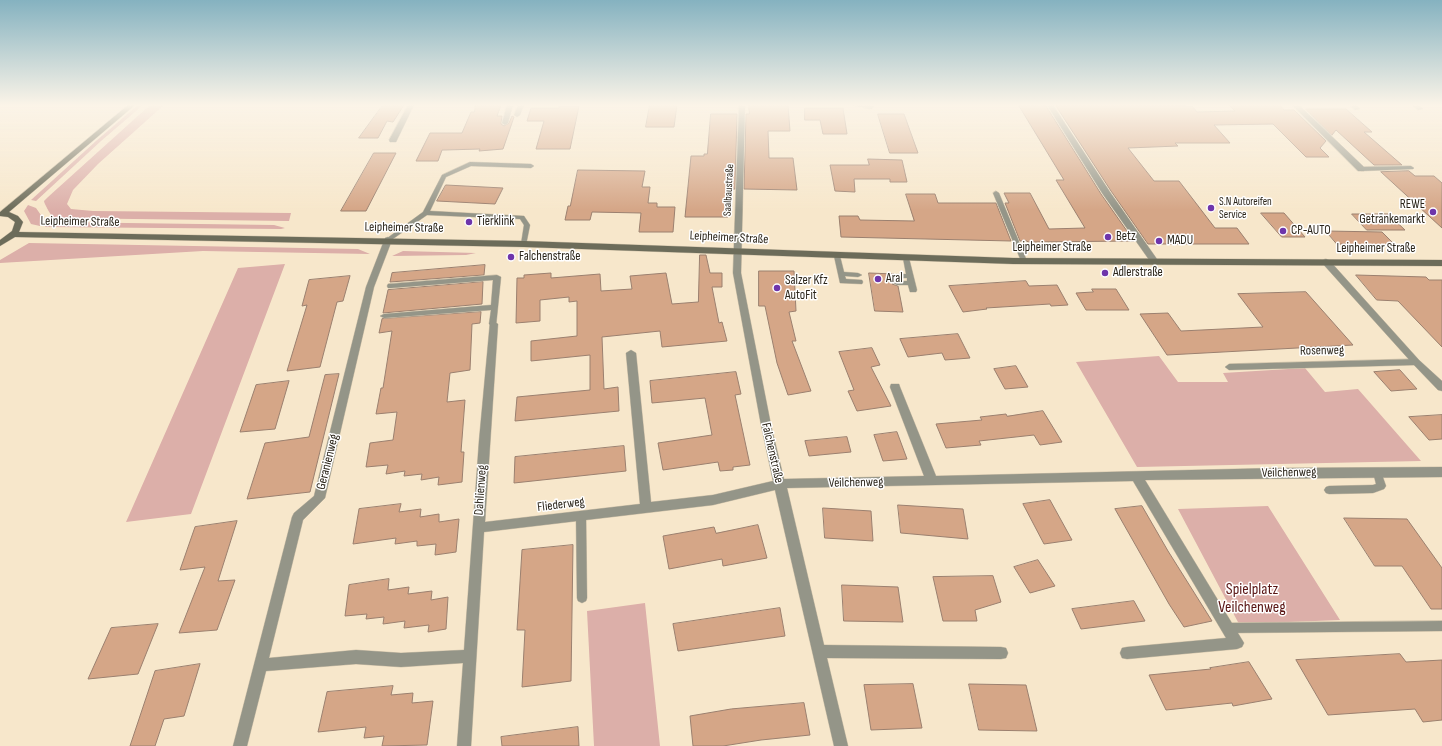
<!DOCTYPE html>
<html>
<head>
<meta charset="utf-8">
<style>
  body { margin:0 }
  canvas { display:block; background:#f7e7cb }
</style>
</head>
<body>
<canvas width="1442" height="746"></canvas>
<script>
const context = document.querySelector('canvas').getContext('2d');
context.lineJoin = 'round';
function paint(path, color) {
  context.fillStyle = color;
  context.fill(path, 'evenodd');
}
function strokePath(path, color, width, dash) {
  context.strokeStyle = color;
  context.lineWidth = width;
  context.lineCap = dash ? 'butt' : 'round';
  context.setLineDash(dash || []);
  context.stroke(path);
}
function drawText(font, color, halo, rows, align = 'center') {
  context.font = font + ' "Sofia Sans Condensed",sans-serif';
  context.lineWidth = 3;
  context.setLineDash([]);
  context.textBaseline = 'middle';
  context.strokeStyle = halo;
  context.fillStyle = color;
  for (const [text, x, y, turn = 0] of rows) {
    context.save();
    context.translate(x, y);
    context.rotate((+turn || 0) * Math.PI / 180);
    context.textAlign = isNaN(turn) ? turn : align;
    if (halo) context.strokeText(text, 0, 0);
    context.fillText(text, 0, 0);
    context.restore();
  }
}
paint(new Path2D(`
  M138,105H143L101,141L36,201L31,200L96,141Z
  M150,105H164L98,164L73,190L67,204L71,209L93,211L291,213L289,221L57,218L52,216C50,214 44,203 44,201L48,197Z
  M28,205L36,208L43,218L40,226L31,224L24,211Z
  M53,222L274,225L285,228L281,229L45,227L48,223Z
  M29,243L358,249L370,254L203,251L0,263V260Z
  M403,251L476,253L466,255L392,256Z
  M285,264L191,514L126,522L238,268Z
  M1159,356L1178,382H1228L1223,373L1305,368L1325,392L1358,389L1421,461L1137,467L1076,362Z
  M1268,506L1340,620L1239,624L1178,509Z
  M645,603L660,746H594L587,611Z`), '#dcafa9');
const building = new Path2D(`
  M383,105H404L393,122L387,121L378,138H359Z
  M476,105H501L497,116H502L501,124L504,126L509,123L512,116L514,117L503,149L479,151L480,149L445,150H442L438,161H416L430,133H462L471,112H474Z
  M650,105H677L674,127H646Z
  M749,105H788L790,131H768L769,158H793L797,190L744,189L746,114H749Z
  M1041,105L1046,106L1101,194L1134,241L1028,242L1027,241H1020L1005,203H1009L1004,193H1030L1049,229L1085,228L1056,180H1064L1019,106Z
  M1103,105L1192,106L1197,112L1235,111L1229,105H1280L1284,110H1294L1326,141L1320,148L1329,157H1306L1273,124L1214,125L1230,143H1175L1178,146L1128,148L1154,181H1179L1215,228H1237L1249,244H1148L1111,191L1056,106Z
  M559,106H579L570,149H536L544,121H527L531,108H559Z
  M805,108H843L847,134H823L820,120H805Z
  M1306,109H1346L1372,132H1364L1402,165H1374L1336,130L1332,135Z
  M711,114H737L735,189H728V217H685L691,156H704V154H707Z
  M878,114H904L918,153H890Z
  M374,153H396L366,211H341Z
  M868,159L902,160L907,182H890V179H854L855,192L835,191L830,165H869Z
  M578,170L645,171L642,187H650L648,203H657V207H675L673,232H639L641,213L592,212L590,220H565L568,206H570Z
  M1409,171L1415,176H1434L1442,183V228L1381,172Z
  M446,185L503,188L495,204L437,201Z
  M906,194H935L938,203H996L1011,241L841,237L839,216H858L860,220L914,221Z
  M1261,213H1284L1305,237H1282Z
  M1352,214H1388L1405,230H1367Z
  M1326,231L1382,232L1395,245L1337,244Z
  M700,255H706L710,273H722V287H712L719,323L722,322L727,341L662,347L660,331L602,337L604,389L618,387L619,411L515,421L517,397L590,390V355L531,361V341L577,336V301L569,302V297L540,300V321L516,323L517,278H524V275L551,273V278L600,274L601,291L632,289L630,276L666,273L672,304L698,302Z
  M485,265L484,275L390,282L392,273Z
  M759,271H794L796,311L789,312L796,341H792L811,391L788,395L777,363L765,306H759Z
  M869,273L894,274L891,277L897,280L892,284L898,286L903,312L875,311Z
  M1356,275L1426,277L1429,280H1442V347L1398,301L1377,300Z
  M350,276L343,301L337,302L320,367L287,371L307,305L302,306L309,280Z
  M1026,281L1029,286L1057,285L1068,305L1051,306L1050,304L986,308L987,309L963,312L949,286Z
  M483,282L482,304L383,313L388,290Z
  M1092,289H1116L1129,310H1086L1076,293L1093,292Z
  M1306,292L1353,345L1167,355L1140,314L1168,313L1181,331L1263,327L1238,294Z
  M481,312L480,323L472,324L470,370L450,373L447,402L465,400L461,452H464L462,482L438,485L439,477L421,480L422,474L404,476L405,471L386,474L388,465L366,467L370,443L393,440L397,412L376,414L381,388H383L392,331L379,333L382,319Z
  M958,334L970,358L945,360L942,353L908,357L900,339Z
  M872,348L880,365L871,367L891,406L857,411L848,391L854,390L839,352Z
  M1016,366L1028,387L1005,389L994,369Z
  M1400,370L1417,389L1391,391L1374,372Z
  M736,372L741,394L735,395L750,465L733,467V470L720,471L718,462L663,470L658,443L712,435L705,398L652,403L650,381Z
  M339,374L310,492L247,499L265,443L309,437L325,375Z
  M289,381L275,429L240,432L256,385Z
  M1043,411L1062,442L1040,445L1034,435L979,441L981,445L946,448L936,424L982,420L980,417L1006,414L1007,416Z
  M1442,415V439L1429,440L1409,417Z
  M897,432L907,459L883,461L874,435Z
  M847,437L851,452L809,456L805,441Z
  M624,446L626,471L514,483L515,457Z
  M1050,500L1072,540L1044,544L1023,504Z
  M401,504L399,512L421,509L420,517L439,514V522L459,519L456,552L435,555L436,544L417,546V541L395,544L396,538L353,544L359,509Z
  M898,505L963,509L968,539L901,533Z
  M1142,506L1168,551L1212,621L1184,627L1169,604L1115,509Z
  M823,508L871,511L873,541L825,538Z
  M1344,518L1407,519L1442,568V609H1431L1402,566H1375Z
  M237,521L218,581L235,580L217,630L179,633L205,567L180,570L195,527Z
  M758,525L767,558L723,566L722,559L669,569L663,536L714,527L716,533Z
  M573,545L571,681L522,687L525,630H517L522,550Z
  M1038,560L1055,586L1030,593L1014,567Z
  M993,576L1001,602L975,610L977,621H943L933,577Z
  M389,579L388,590L409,587L408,594L432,591L431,600L448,597L446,629L428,632L429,625L404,628L405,621L383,624L384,617L366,619L367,614L345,616L349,585Z
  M842,585L898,587L903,622L844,621Z
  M1134,601L1145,621L1081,629L1072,609Z
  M780,608L785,636L678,651L673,624Z
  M158,624L138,674L88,679L111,628Z
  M1400,654L1406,662L1442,660V720L1423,722L1415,709L1328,715L1296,660Z
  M1249,662L1272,699L1233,706L1232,703L1166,710L1149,675L1211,669L1210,668Z
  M200,664L184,716L164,719L155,746H130L155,671Z
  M913,684L922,728L871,730L864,685Z
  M969,684L1026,685L1037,731L979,730Z
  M393,686L391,695L413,693L412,703L433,701L427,745L382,746L384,736L364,738L366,727L318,732L327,692Z
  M804,703L810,735L761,740L723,746H693L690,716L731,709Z
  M578,727L579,746H502L501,737Z`);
paint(building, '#d5a687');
strokePath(building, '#9b806f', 1);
const lane = new Path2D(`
  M507,105H513L508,123L505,125L502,123Z
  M518,105H524L520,115L517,117L514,115Z
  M1350,105H1356L1360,109L1355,110Z
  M1412,105H1419L1423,109L1418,110Z
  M470,162L531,164L534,166L531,168L471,166L446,177L430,211L524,216L530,225L526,245H522L521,244L524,225L520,219L427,215L390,241H386V239L423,212L442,175Z
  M1411,166L1414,168L1413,169L1361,171L1358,169L1361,167Z
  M996,191L999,193L1027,261L1026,263H1024L1021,261L993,193Z
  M837,254L840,256L844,272L858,273L862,275L858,277L845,276L846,279L862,280L863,282L862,284L840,283L834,256Z
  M904,256H908L909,258L917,290L916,292H910L908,285H897L893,283L897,281H907V278H896L892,276L896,274H906L903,258Z
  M497,275L501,277L496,326L493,327L489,324L491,310L384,318L380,316L384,314L491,305L493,280L391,288H388L387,286L388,284Z
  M1416,359L1420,362L1416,365L1229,370L1225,367L1229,364Z
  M1377,468L1380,469L1386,486L1384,489L1373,493L1329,494L1326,493L1324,490L1326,487L1329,486L1373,485L1376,484L1373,472L1374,469Z
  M581,512L584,513L586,516L587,598L586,601L582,603L578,601L577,598L576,516L578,513Z
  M1442,621V631L1228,633L1224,631L1223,628L1224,625L1228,623Z`);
const street = new Path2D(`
  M408,105H414L397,140L396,142H390L389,140Z
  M739,105H745L741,273L771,425L784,479L924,476L890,387L891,384H899L900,387L936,476L1277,468L1442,467V477L1145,480L1244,643L1242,647L1237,649L1127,659L1122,658L1120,653L1122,648L1127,647L1226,638L1133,481L787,488L824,645L1001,647L1006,648L1008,653L1006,658L1001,659L827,658L848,746H834L775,490L713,505L484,532L471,746H457L463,663L401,667L356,664L266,671L247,746H233L292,517L294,513L314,496L366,287L385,238L388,237L392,240L374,287L325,498L303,520L269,658L356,650L401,653L464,650L479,441L490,322L493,321L498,324L485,522L640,504L626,353L631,350L636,353L651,502L713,495L773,481L761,425L733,273Z
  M853,105H872L874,107L871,109Z
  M1047,105H1053L1110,192L1159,262L1158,264H1152L1102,193Z
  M1292,105H1299L1364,167V171H1358Z
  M1326,259L1329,260L1419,360L1442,381V391L1438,390L1413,364L1323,264L1322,262L1323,260Z`);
const secondary = new Path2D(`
  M128,105H135L9,212L18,216L23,222L19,232L524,241L1013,258L1442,260V266L1013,264L524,247L15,237L0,246V240L12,231L15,222L8,217L0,216V212Z`);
strokePath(lane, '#d2c4ab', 1);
strokePath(street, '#d2c4ab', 1);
strokePath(secondary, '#d2c4ab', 1);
paint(lane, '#949588');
paint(street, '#949588');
paint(secondary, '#6c6c5a');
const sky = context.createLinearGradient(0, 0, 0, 210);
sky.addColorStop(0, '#85b2c0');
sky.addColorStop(0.5, '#fbf4e8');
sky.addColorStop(1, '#fbf4e800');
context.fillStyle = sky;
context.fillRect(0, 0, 1442, 210);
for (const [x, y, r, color] of [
  [1211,208,4,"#6e35ab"],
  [1433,212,4,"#6e35ab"],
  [469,222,4,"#6e35ab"],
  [1283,231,4,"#6e35ab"],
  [1108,237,4,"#6e35ab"],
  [1159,241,4,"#6e35ab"],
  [511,257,4,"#6e35ab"],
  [1105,273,4,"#6e35ab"],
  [878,279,4,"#6e35ab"],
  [777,288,4,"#6e35ab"]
]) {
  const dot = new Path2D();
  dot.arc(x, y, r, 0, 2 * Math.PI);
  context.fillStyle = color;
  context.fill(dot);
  strokePath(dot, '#fff', 1.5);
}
drawText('11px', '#2b251a', '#fff', [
  ["Saalbaustraße",729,190,-87]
]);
drawText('11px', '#2b251a', '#fff', [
  ["S.N Autoreifen",1219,202],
  ["Service",1219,215]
], 'left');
drawText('13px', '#2b251a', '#fff', [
  ["REWE",1425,205,"right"],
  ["Getränkemarkt",1425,220,"right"],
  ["Tierklink",477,222],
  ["CP-AUTO",1291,231],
  ["Betz",1116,237],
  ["MADU",1167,241],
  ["Falchenstraße",519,257],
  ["Adlerstraße",1113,273],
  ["Aral",886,279],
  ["Salzer Kfz",785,281],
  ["AutoFit",785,296]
], 'left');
drawText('13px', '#2b251a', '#fff', [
  ["Leipheimer Straße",80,222,1],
  ["Leipheimer Straße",404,228,1],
  ["Leipheimer Straße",729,238,3],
  ["Leipheimer Straße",1052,248],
  ["Leipheimer Straße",1376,249],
  ["Rosenweg",1322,351,-1],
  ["Falchenstraße",772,453,77],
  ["Geranienweg",328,462,-76],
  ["Veilchenweg",1289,473,-1],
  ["Veilchenweg",856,483,-1],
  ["Dahlienweg",481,490,-86],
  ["Fliederweg",561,505,-7]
]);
drawText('16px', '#591514', '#fff', [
  ["Spielplatz",1252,590],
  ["Veilchenweg",1252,608]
]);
</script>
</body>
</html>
